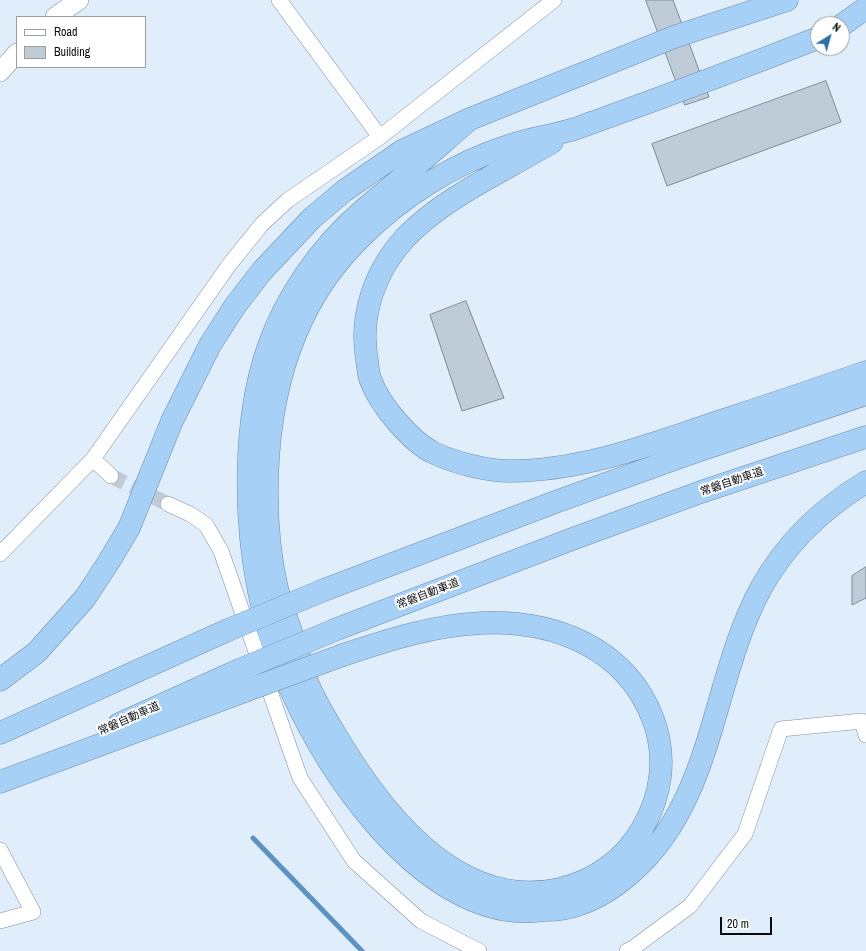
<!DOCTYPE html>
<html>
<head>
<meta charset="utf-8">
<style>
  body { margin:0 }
  #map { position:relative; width:866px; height:951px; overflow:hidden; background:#e0edfa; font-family:"Archivo Narrow",sans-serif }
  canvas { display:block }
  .legend { position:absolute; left:16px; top:16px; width:130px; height:52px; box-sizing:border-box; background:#fff; border:1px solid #9c9e9f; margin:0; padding:5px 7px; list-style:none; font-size:12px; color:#080c10 }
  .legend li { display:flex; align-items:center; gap:8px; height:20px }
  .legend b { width:20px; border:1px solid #9c9e9f }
  .north { position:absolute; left:810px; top:16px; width:40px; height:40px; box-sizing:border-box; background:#fff; border:1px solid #9c9e9f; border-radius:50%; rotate:37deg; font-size:11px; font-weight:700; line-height:16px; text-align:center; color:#080c10 }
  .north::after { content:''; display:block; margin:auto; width:14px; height:18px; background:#2e6fa5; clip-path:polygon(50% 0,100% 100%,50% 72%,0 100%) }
  .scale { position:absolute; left:720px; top:917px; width:52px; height:18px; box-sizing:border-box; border:2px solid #080c10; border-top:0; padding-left:5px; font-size:12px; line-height:14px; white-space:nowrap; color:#080c10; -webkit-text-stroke:3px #fff; paint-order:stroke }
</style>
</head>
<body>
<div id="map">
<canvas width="866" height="951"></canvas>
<ul class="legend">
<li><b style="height:5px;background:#fff"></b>Road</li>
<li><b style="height:11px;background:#bfccd8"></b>Building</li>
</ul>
<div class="north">N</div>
<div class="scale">20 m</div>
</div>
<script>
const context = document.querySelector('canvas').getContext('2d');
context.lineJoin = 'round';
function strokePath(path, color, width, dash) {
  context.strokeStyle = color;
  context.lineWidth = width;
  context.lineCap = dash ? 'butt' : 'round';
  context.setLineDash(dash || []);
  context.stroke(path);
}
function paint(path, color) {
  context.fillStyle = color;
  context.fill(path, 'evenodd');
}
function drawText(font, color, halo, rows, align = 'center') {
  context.font = font + ' "Archivo Narrow","Noto Sans JP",sans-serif';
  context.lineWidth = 4;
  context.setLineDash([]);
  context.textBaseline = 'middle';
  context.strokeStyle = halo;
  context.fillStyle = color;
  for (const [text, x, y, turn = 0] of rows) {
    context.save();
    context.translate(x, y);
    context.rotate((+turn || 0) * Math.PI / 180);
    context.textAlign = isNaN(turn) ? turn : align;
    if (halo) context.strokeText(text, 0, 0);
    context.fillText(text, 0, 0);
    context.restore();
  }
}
strokePath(new Path2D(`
  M253,838L362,951`), '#5d92c2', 5);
const building = new Path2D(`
  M646,0H673L709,97L685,105Z
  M826,81L841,122L667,186L652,144Z
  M466,301L504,398L462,411L430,315Z
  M866,567V598L852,605V576Z`);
paint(building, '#bfccd8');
strokePath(building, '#7f8b97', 1);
strokePath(new Path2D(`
  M111,476L168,504`), '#c0cbd7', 15, [15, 8]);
const minor = new Path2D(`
  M279,0L380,137
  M93,459L111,476
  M168,504L190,514L206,525L221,551L300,778L354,861L421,921L479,951
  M0,554L93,459L229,265L262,224L288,200L380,137L554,0
  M0,850L33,912L0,921
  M627,951L633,948L690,906L745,834L781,729L862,721L866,735`);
const tertiary = new Path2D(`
  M55,17L79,0
  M0,72L17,53`);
const motorway = new Path2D(`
  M842,25L866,8
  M470,119C450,136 430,154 410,171C394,185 377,198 361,212C320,248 286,296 268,348C243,420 244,518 259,592C266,625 276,659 291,690C329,774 409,893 506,910C518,912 532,912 545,910C556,910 567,909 577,905C597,899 615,887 631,873C715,800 711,680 761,588C786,543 823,508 866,482
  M552,142C504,171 444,197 405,238C375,271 359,315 367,360C368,366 368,375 371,381C380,405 411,442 434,453C455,463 487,471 511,471C577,471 641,448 703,427C757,409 812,391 866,372
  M324,590L558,501L686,455L866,394
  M337,629L575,538L701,492L866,437
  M343,655C388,640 434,625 482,623C555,620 626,648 653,719C667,756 662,795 642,829C624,860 594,881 560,889C462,911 388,820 343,747C330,725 315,703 306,679C302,667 299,655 295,643C289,625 282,607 277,588C270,558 267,524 267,493C267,399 290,308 358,240C400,197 454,163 511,145C529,139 549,136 567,131C576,129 585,125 594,122C669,95 744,67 818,38
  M0,680L37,652L85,598L108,563L129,528L172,421L210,345L235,306L262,271L312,218L344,191L402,151L470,119L674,37L787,0
  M119,724L237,671
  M0,733L228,630
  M0,782L245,691`);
strokePath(minor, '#828f9a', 16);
strokePath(tertiary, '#828f9a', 20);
strokePath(motorway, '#6f8ba6', 23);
strokePath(minor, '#fff', 15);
strokePath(tertiary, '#fff', 19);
strokePath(motorway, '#a7d0f6', 22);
const motorwayBridge = new Path2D(`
  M228,630L324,590
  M237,671L337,629
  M245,691L343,655`);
strokePath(motorwayBridge, '#6f8ba6', 23, []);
strokePath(motorwayBridge, '#a7d0f6', 22);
drawText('11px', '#080c10', '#fff', [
  ["常磐自動車道",732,482,-19],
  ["常磐自動車道",428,594,-21],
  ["常磐自動車道",129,719,-24]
]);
</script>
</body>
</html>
